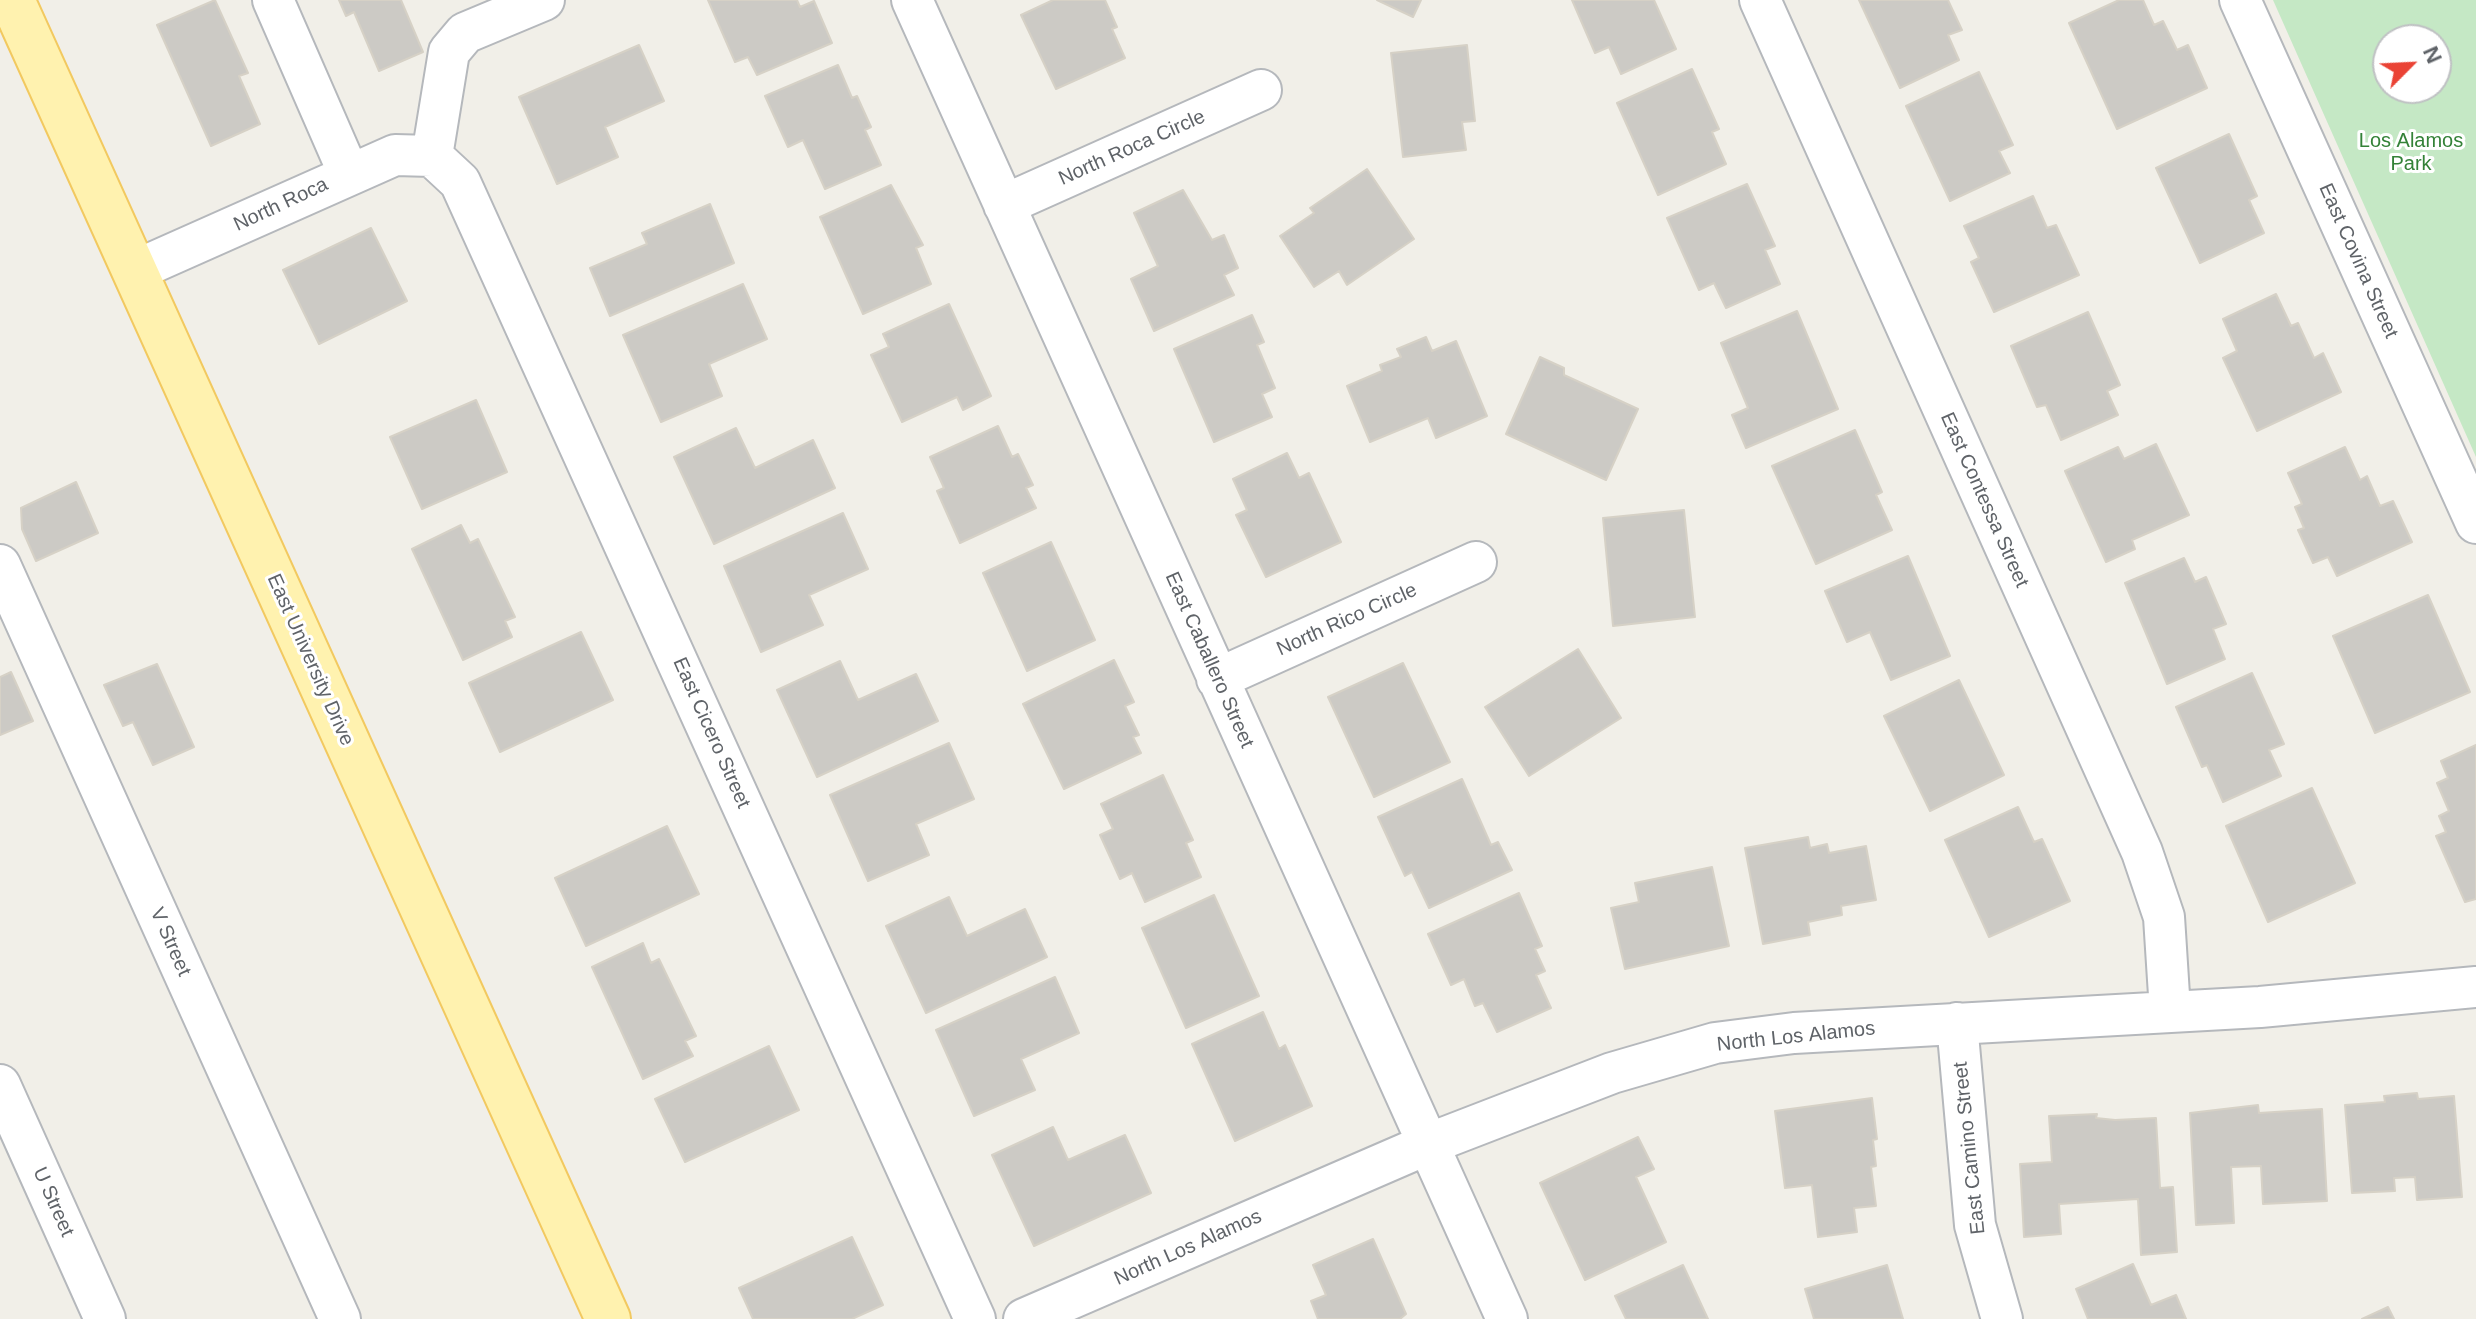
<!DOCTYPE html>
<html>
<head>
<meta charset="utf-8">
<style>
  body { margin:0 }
  #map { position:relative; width:2476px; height:1319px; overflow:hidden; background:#f1efe8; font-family:Arial,sans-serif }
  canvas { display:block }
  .north { position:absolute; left:2372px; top:24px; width:80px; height:80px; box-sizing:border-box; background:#fff; border:2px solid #bfc1c3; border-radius:50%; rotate:66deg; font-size:22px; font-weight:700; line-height:32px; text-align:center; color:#5f6368 }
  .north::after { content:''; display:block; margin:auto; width:28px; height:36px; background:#ea4335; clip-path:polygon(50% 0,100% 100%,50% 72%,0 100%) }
</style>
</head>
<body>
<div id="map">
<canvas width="2476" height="1319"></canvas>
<div class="north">N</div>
</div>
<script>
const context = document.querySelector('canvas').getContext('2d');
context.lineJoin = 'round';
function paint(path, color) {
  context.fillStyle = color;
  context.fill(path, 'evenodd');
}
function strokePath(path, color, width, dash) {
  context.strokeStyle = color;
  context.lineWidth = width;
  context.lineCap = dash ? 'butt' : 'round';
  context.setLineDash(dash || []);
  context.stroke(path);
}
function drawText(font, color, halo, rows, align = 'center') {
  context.font = font + ' Arial,sans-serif';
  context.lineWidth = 6;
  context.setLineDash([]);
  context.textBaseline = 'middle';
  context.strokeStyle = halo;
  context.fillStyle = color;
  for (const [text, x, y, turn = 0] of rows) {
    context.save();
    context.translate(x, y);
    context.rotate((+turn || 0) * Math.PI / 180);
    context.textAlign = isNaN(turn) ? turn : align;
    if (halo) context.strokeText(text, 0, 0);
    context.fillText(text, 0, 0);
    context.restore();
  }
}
paint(new Path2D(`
  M2273,0H2476V457ZM2388,40H2436V88H2388Z`), '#c5e8c5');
const building = new Path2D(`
  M215,0L248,73L239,76L260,124L211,146L157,25Z
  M339,0H401L423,52L379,71L354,12L346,16Z
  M708,0H797L800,7L814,1L832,43L757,75L748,57L735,62Z
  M1053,0H1105L1117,27L1112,29L1125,58L1056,89L1021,15Z
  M1377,0H1421L1413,17Z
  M1572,0H1654L1676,49L1621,74L1609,47L1595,53Z
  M1859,0H1948L1962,30L1948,35L1959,60L1900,88Z
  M2119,0H2143L2154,25L2163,21L2177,50L2188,45L2207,88L2117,129L2069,23Z
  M639,45L664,101L605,127L618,157L557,184L519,97Z
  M1467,45L1475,121L1462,122L1466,150L1403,157L1391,53Z
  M838,65L852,98L857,96L871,127L865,130L881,165L825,189L803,140L788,147L765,96Z
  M1692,69L1719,129L1712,132L1726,164L1658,195L1617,103Z
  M1979,72L2013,145L1999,151L2010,173L1950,201L1906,106Z
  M2229,134L2257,196L2249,200L2264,233L2200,263L2156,168Z
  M1367,169L1414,239L1347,285L1339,271L1314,287L1280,236L1314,213L1310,208Z
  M1747,184L1775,246L1765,250L1780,284L1726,308L1714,283L1699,290L1667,218Z
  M891,185L923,245L916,248L931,284L863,314L820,217Z
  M1183,190L1212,240L1224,235L1238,268L1224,275L1234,295L1154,331L1131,279L1158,266L1134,213Z
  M2033,196L2047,228L2056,225L2079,275L1994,312L1971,262L1979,258L1964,226Z
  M710,204L734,263L610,316L590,268L647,244L642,233Z
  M371,228L407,301L319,344L283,270Z
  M743,284L767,339L709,364L722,396L661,422L623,335Z
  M2276,294L2291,326L2298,323L2314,358L2323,353L2341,392L2257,431L2223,358L2237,351L2223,319Z
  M949,304L991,396L963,410L957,397L902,422L871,355L889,347L883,334Z
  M1797,311L1838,409L1746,448L1732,415L1748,408L1721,343Z
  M2088,312L2120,385L2107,391L2118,415L2061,440L2046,405L2037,407L2011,346Z
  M1252,315L1264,342L1257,345L1275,388L1262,394L1272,417L1214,442L1174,349Z
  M1426,337L1432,351L1456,341L1487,416L1436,438L1428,418L1370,442L1347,386L1382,371L1380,365L1401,357L1397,349Z
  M1540,357L1564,368V375L1638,409L1606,480L1506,434Z
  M476,400L507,472L422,509L390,437Z
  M998,426L1012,457L1018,454L1033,485L1026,488L1036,508L960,543L937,491L944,488L930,457Z
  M736,428L755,468L813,440L835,488L714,544L674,457Z
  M1855,430L1882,492L1876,495L1892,530L1816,564L1772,466Z
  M2156,444L2189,515L2132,540L2135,549L2106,562L2065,471L2118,447L2124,459Z
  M2345,447L2360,480L2367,476L2380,506L2393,501L2412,542L2337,576L2328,557L2313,563L2298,530L2304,528L2295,507L2302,504L2288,473Z
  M1287,453L1299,478L1309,473L1341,542L1266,577L1236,515L1247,510L1233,479Z
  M76,482L98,533L36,561L22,529L21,508Z
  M1684,510L1695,617L1613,626L1603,518Z
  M843,513L868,569L809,595L823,625L761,652L724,566Z
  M461,525L470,543L478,539L515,617L505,621L512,637L463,660L412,549Z
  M1051,542L1095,640L1027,671L983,573Z
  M1908,556L1950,656L1891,680L1870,632L1847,642L1825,591Z
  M2184,558L2195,582L2206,577L2226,624L2213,629L2225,659L2167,684L2125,583Z
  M2428,595L2470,692L2375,733L2333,636Z
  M581,632L613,700L500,752L469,683Z
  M1578,649L1621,718L1529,776L1485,707Z
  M1114,660L1134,702L1125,706L1139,735L1133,737L1141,753L1064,789L1023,704Z
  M840,661L858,700L916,674L938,721L817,777L777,690Z
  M1403,663L1450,762L1374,797L1328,697Z
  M157,664L194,747L153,765L133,722L123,726L104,685Z
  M11,672L33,721L0,735V677Z
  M2252,673L2284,744L2269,750L2281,776L2223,802L2207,765L2202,767L2176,707Z
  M1959,680L2004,775L1930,811L1884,716Z
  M949,743L974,799L916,824L929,855L868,881L830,795Z
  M2476,745V899L2465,902L2436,836L2446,832L2439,816L2449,811L2437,783L2448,778L2441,761Z
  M1163,775L1193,840L1186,843L1201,877L1145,902L1132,873L1120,879L1100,835L1113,829L1101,804Z
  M1462,779L1491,845L1498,842L1512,870L1429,908L1412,872L1405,876L1378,817Z
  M2312,788L2355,883L2268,922L2226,826Z
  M2018,807L2034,842L2042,839L2070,901L1989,937L1945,840Z
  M667,826L699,894L586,946L555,878Z
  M1808,837L1810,848L1827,844L1829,853L1866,846L1876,900L1841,906L1842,915L1808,922L1810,935L1763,944L1745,848Z
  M1712,867L1729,946L1625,969L1611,908L1639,902L1635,883Z
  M1519,893L1542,946L1535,949L1545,971L1536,975L1551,1008L1497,1032L1483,1003L1475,1006L1464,979L1451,985L1428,934Z
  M1214,895L1259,996L1186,1028L1142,928Z
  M949,897L967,936L1025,909L1047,957L926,1013L886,926Z
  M643,943L651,963L659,959L696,1036L685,1041L693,1056L643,1079L592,967Z
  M1055,977L1079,1033L1021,1059L1035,1090L974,1116L936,1030Z
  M1263,1012L1279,1049L1285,1045L1312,1106L1235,1141L1192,1044Z
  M769,1046L799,1110L685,1162L655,1099Z
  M2417,1093L2418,1099L2454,1096L2462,1197L2417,1200L2415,1177L2394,1178L2395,1191L2352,1193L2345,1105L2385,1102L2384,1096Z
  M1872,1098L1877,1139L1873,1140L1876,1166L1871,1167L1876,1206L1854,1208L1857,1232L1818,1237L1812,1185L1785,1188L1775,1111Z
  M2258,1105L2259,1113L2322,1109L2327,1201L2263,1204L2261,1166L2231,1167L2234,1223L2196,1225L2190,1113Z
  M2097,1114L2096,1118L2115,1120L2156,1118L2160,1188L2173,1187L2177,1252L2141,1255L2138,1199L2059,1204L2061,1234L2024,1237L2020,1164L2052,1162L2049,1116Z
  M1053,1127L1068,1160L1125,1135L1151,1193L1034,1246L992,1155Z
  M1638,1137L1654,1169L1636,1177L1666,1242L1585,1280L1540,1183Z
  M852,1237L883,1305L852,1319H753L739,1288Z
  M1373,1239L1406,1314L1400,1319H1318L1311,1301L1326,1295L1313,1265Z
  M2133,1264L2151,1305L2176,1295L2186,1319H2088L2076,1289Z
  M1683,1265L1708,1319H1626L1615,1296Z
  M1887,1265L1903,1319H1814L1805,1289Z
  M2388,1307L2394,1319H2362Z`);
paint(building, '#cccac5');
strokePath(building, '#d6d1c6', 2);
const minor = new Path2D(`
  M273,0L349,174
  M912,0L1507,1319
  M1760,0L2142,852L2164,917L2170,1011
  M2240,0L2476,523
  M432,156L449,52L465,33L544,0
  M1004,205L1261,90
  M134,271L395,155L432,156L460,182L975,1319
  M0,565L340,1319
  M1217,679L1476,562
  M1957,1023L1975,1225L2002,1319
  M0,1085L105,1319
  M1024,1319L1428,1144L1612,1073L1715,1043L1794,1033L2260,1007L2476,987`);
const major = new Path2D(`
  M12,0L608,1319`);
strokePath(minor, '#b5b8bc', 44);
strokePath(major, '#f2c960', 48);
strokePath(minor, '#fff', 40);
strokePath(major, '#fff2af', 44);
drawText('20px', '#348238', '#fff', [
  ["Los Alamos",2411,141],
  ["Park",2411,164]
]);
drawText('20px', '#5f6368', '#fff', [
  ["North Roca Circle",1132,148,-24],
  ["North Roca",281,205,-25],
  ["East Covina Street",2358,261,66],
  ["East Contessa Street",1984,500,66],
  ["North Rico Circle",1347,620,-24],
  ["East University Drive",310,660,66],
  ["East Caballero Street",1209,660,66],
  ["East Cicero Street",711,733,66],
  ["V Street",170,942,66],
  ["North Los Alamos",1796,1037,-6],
  ["East Camino Street",1970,1148,-96],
  ["U Street",53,1202,66],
  ["North Los Alamos",1188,1248,-24]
]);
</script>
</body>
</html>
